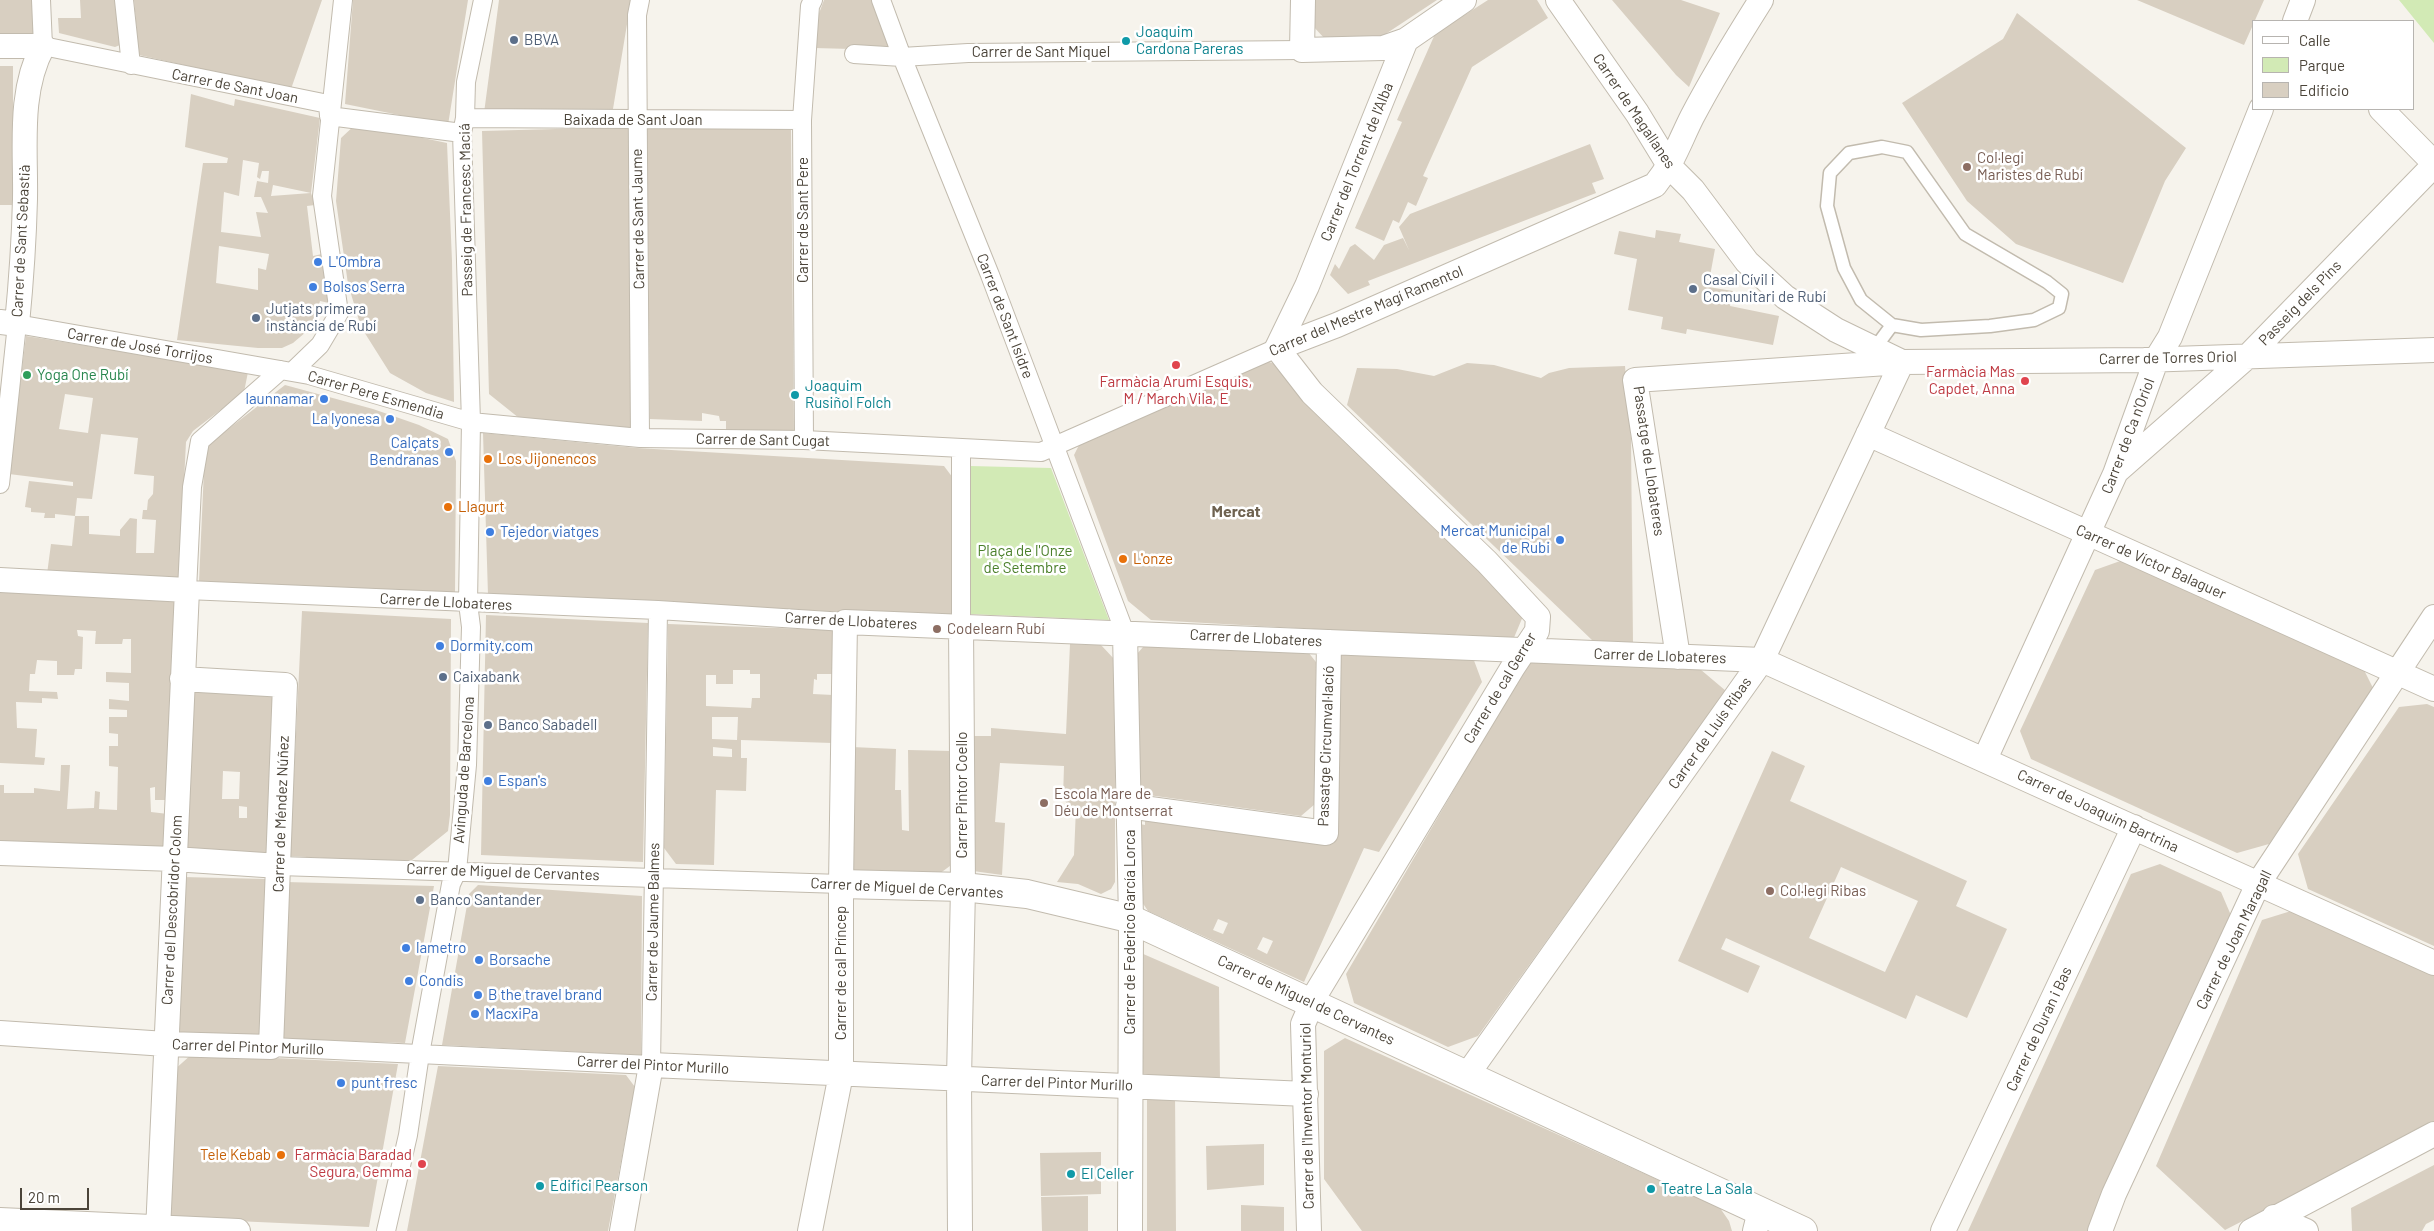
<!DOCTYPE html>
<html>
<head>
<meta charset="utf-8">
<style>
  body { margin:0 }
  #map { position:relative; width:2434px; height:1231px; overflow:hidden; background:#f6f3ec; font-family:Barlow,sans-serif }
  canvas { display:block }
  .legend { position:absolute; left:2252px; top:20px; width:162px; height:90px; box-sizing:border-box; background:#fff; border:1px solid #b7b4b0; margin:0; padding:6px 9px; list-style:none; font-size:15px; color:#4b4439 }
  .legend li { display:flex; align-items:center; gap:10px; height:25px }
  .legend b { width:25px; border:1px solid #b7b4b0 }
  .scale { position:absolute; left:20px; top:1188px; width:69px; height:22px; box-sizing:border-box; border:2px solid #4b4439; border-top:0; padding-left:6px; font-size:15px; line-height:18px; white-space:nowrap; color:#4b4439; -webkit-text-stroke:4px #fff; paint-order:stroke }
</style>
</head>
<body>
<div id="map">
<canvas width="2434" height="1231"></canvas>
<ul class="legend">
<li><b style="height:6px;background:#fff"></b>Calle</li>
<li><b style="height:14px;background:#d2eab5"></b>Parque</li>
<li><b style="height:14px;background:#d8cfc1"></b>Edificio</li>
</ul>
<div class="scale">20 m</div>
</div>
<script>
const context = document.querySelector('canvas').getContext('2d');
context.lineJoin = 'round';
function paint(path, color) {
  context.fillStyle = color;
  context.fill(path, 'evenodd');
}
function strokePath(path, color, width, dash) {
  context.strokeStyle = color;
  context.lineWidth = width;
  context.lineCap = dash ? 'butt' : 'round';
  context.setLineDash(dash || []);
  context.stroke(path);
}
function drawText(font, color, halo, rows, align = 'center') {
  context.font = font + ' Barlow,sans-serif';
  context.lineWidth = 5;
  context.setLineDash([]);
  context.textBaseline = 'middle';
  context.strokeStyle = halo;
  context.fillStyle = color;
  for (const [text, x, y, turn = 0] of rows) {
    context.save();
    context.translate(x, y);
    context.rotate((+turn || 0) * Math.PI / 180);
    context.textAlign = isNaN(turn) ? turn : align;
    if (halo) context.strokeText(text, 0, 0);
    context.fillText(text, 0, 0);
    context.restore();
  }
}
paint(new Path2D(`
  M2399,0H2434V43Z
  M970,466L1051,468L1109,620L969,614Z`), '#d2eab5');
paint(new Path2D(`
  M0,0H35L37,33H0Z
  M80,0H117L120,45L115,47L59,33L58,18H81Z
  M134,0H322L291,89L139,55Z
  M353,0H468L448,125L345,104Z
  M499,0H631L612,115L484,113Z
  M824,0H875L893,47L889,50L814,48L818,16Z
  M1314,0H1437L1378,39H1325L1312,25Z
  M1488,0H1537L1548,18L1472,67L1423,176L1428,178L1416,206L1408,202L1399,223L1393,220L1384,241L1355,228L1402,122L1397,120L1435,34Z
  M1612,0H1681L1720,13L1689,87L1676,75Z
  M2137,0H2264L2244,45Z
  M2017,13L2186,148L2165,181L2123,283L2016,244L1967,201L1902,103L2003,39Z
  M0,66H13V205H0Z
  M191,94L234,106L235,99L320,118L311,193L273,185L271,196L311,193L315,205L307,206L313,256L322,254L329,303L320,301L313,326L293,343L282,348H258L177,340L203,163H227L228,158L185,147ZM243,160L259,163L257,177L260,179L262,171H269L268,183L257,181L254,197H261L268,213L256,212L261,237L221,232L224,192L239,196ZM219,246L269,254L266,270L258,268V290L216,283Z
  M356,124L447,143L452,261L454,402L426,393L390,373L361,327L348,284L336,201L341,138Z
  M724,125L791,130L794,436L726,435V421H720L719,416L702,413V421L650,419L647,126Z
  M629,127L631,429L519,418L489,394L482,131Z
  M1590,144L1604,179L1592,183L1596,193L1368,281L1370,285L1348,294L1330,275L1335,264L1339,269L1350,247L1355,244L1374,260L1384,245L1403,238L1409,250L1399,227L1410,214Z
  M1656,230L1681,234L1679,242L1715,249L1708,287L1733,291L1730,306L1779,316L1773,345L1687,329L1686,334L1661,329L1663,317L1628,310L1637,259L1614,254L1619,231L1655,238Z
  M26,336L248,372L244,392L193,431L186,442L179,581L47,574L51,544L72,546L75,516H89V534L120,536V530L130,518L137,519L136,553H154L156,520L142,519L143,510H147L148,500L153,494L154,476L134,474L138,438L101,434L92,499L77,498L75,516L55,514V518H44L45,513L31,512V508L25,507L29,481L73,486V482L9,474ZM65,394L93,398L88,433L59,429Z
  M1264,360L1283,367L1526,609L1513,640L1151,620L1128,601L1074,455L1080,443Z
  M1467,363L1494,365L1541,378L1549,373L1569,368L1625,366L1631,438L1633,645L1603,646L1593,641L1347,405L1357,368L1397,369L1434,376Z
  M285,385L373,409L419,425L448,439L456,461L455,594L199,582L205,447Z
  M483,433L637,448L944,466L956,482L952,617L488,595Z
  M2123,560L2360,662L2373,688L2269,844L2237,853L2031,759L2020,731L2095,570Z
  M0,590L177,600L167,800H155V787L150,788L151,812L168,814L165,850L0,844V785H4V793H34V788L60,791L61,765H70L67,809L94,808L95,791L100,792L99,809L117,810L118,767L109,766V746H118V734L109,733V717H127V710L109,709V699L129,701V683L106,682V672L131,673V639H123L122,644H95L96,631L77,630L78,636L83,637L82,669H75L74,675H57V661L37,660L35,674H30L29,691L57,692L58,699L42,698V703L16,702L17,728L37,729L35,757L45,758L44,765L0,763Z
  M302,611L451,619L450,815L448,831L412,860L390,862L290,856Z
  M486,615L648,623L643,862L481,855Z
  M668,624L833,630L834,674H817V680L814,679L813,694L833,695L832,743L741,740V758H747L746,791L716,790L714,865L676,864L664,848ZM733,670H750V674H760V698H752L751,708L706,706V675H716V684H733ZM712,717H738L737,740L712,739ZM713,747L732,749V757L713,756Z
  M1149,640L1304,647L1316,662L1315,804L1301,816L1141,794L1134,781L1137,654Z
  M1070,644L1101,645L1115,660V882L1111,889L1101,894L1078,884L1057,882L1074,855L1076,808L1069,806L1063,798L1064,766L1000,763L995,822L1005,823L1002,875L973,871V736H991V728L1066,734Z
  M1336,650L1472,655L1482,682L1379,852L1364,848L1304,982L1148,911L1136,893L1140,824L1145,825V819L1334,839ZM1218,919L1228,923L1223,934L1213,930ZM1263,937L1273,941L1267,954L1257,949Z
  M1530,660L1694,664L1726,691L1478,1036L1448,1047L1354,1003L1346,974Z
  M193,685L278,691L272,848L265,856L186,853ZM223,771L240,772L239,799H222ZM239,806L247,807V818H239Z
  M2427,704L2434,707V946L2308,889L2298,854L2399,707Z
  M852,747L896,749L895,790H901L902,830L909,831L908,750L952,751L954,863L939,874L852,871Z
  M1772,751L1805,766L1790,801L1967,881L1956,906L2007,929L1967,1018L1916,995L1906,1019L1726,938L1721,949L1760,966L1748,993L1678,961ZM1841,867L1918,901L1885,972L1809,938Z
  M2160,864L2221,892L2233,920L2092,1231H1968L2131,874Z
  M182,877L267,879L261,1038L178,1035Z
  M286,882L434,886L405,1043L281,1039Z
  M478,885L642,896L641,1055L442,1045L469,894Z
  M2291,911L2434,975V1123L2225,1230L2156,1166L2262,920Z
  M1141,953L1219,987L1220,1083L1136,1078Z
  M1345,1038L1720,1208L1729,1221L1732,1231H1362L1324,1179V1051Z
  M192,1054L398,1064L369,1227L169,1218L173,1071Z
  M438,1066L626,1075L635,1087L608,1231H407Z
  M1175,1091L1176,1231H1147V1092Z
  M1264,1144V1185L1207,1190L1206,1146Z
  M1101,1152V1194L1041,1196L1040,1153Z
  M2434,1165V1220L2426,1224L2422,1231H2352L2351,1208Z
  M1088,1196V1231H1042L1041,1197Z
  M1241,1205L1284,1207V1231H1241Z`), '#d8cfc1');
const service = new Path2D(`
  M1875,348L1892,325L1921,330L1990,326L2034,320L2059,308L2062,294L2047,282L1965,234L1907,152L1882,147L1849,153L1830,173L1827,206L1844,268L1861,300L1892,325`);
const pedestrian = new Path2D(`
  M41,0L43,46L328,104L329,116
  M124,0L131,65
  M640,0L637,15L640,438
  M881,0L902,57L990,275L1125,633
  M854,54L902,57L968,53L1302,50
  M329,116L462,133
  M465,118L802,120
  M281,370L200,441L192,487L187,590L658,610L845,622
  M292,372L320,345L339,313L322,196L343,0
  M804,440L802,120L810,6L813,0
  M0,484L17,324L309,375L471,422L640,438L804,440L1041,452L1277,348
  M961,626V448
  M279,866L841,884
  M271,1047L651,1065L658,610
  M386,1231L408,1135L420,1054L451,884L457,871L467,765L471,627L468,603L471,422L462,133L465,118L466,82L483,0`);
const minor = new Path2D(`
  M1303,0L1302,50L1383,48L1406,40
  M1558,0L1637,113L1670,167L1693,190L1747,262L1785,297L1836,330L1902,362
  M2295,21L2303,0
  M0,46H43C18,92 26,149 25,199C24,241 21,283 17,324L0,322
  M2381,109L2434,163
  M1277,348L1312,393L1487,562L1538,617L1537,631L1513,667L1317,992L1303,1024L1309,1231
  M1277,348L1337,325L1655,185C1674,161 1679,143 1692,117C1713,77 1737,38 1761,0
  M1277,348L1307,286L1406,40L1464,0
  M1868,434L2434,689
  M2117,471L2248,356L2434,165
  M0,580L187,590L158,1231
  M1125,633L1131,919L1130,1231
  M1678,657L1635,380L1902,362L2144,360L2434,350
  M1985,759L2115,474L2157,358L2170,337L2261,109
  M1128,806L1326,833L1329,642
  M0,853L174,859L279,866
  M0,1033L166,1044L271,1047L285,685L182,679
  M1467,1075L1762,660L1902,362
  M2274,1217L2306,1231
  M0,1220L238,1231
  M622,1231L651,1065L1306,1094
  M810,1231L841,1074V884L845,622L1762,660L2434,963
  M960,1231L959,1079L963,887L961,626
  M1755,1231L1760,1211
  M1943,1231L2134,827
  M2100,1231L2114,1194L2258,884L2434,617
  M2251,1231L2434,1134`);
const tertiary = new Path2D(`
  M841,884L963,887L1027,894L1128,918L1803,1231`);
strokePath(service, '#c2bbae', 15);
strokePath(pedestrian, '#c2bbae', 20);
strokePath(minor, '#c2bbae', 26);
strokePath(tertiary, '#c2bbae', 30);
strokePath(service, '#fff', 12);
strokePath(pedestrian, '#fff', 18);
strokePath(minor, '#fff', 24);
strokePath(tertiary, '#fff', 28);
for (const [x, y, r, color] of [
  [514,40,5,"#5c6f8a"],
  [1126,41,5,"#0f9aa8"],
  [1967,167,5,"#8d6e63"],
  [318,262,5,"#3f7fe0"],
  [313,287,5,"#3f7fe0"],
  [1693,289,5,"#5c6f8a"],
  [256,318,5,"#5c6f8a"],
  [1176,365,5,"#e0444e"],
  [27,375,5,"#2e9e5b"],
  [2025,381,5,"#e0444e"],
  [795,395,5,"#0f9aa8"],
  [324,399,5,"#3f7fe0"],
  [390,419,5,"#3f7fe0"],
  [449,452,5,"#3f7fe0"],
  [488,459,5,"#e8710a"],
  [448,507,5,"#e8710a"],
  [490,532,5,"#3f7fe0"],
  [1560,540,5,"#3f7fe0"],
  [1123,559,5,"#e8710a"],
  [937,629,5,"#8d6e63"],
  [440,646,5,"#3f7fe0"],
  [443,677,5,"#5c6f8a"],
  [488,725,5,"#5c6f8a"],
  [488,781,5,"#3f7fe0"],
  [1044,803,5,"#8d6e63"],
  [1770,891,5,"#8d6e63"],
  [420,900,5,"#5c6f8a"],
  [406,948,5,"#3f7fe0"],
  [479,960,5,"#3f7fe0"],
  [409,981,5,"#3f7fe0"],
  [478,995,5,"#3f7fe0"],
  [475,1014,5,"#3f7fe0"],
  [341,1083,5,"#3f7fe0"],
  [281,1155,5,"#e8710a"],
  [422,1164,5,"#e0444e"],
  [1071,1174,5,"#0f9aa8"],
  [540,1186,5,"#0f9aa8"],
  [1651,1189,5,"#0f9aa8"]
]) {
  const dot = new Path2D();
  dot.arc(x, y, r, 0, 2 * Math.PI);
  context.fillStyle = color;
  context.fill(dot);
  strokePath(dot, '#fff', 2);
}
drawText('15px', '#0d838f', '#fff', [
  ["Joaquim",1136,32],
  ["Cardona Pareras",1136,49],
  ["Joaquim",805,386],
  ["Rusiñol Folch",805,403],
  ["El Celler",1081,1174],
  ["Edifici Pearson",550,1186],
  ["Teatre La Sala",1661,1189]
], 'left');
drawText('15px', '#4e5e75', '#fff', [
  ["BBVA",524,40],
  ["Casal Cívil i",1703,280],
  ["Comunitari de Rubí",1703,297],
  ["Jutjats primera",266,309],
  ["instància de Rubí",266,326],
  ["Caixabank",453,677],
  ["Banco Sabadell",498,725],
  ["Banco Santander",430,900]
], 'left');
drawText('15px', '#4b4439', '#fff', [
  ["Carrer de Sant Miquel",1041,52],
  ["Carrer de Sant Joan",235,86,11],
  ["Carrer de Magallanes",1634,111,56],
  ["Baixada de Sant Joan",633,120],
  ["Carrer del Torrent de l'Alba",1357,162,-68],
  ["Passeig de Francesc Maciá",466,210,-91],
  ["Carrer de Sant Jaume",638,219,-91],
  ["Carrer de Sant Pere",803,220,-90],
  ["Carrer de Sant Sebastià",21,241,-87],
  ["Passeig dels Pins",2300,303,-46],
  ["Carrer del Mestre Magí Ramentol",1366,311,-23],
  ["Carrer de Sant Isidre",1005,316,69],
  ["Carrer de José Torrijos",140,346,10],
  ["Carrer de Torres Oriol",2168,358,-1],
  ["Carrer Pere Esmendia",376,395,16],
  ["Carrer de Ca n'Oriol",2128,436,-69],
  ["Carrer de Sant Cugat",763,440,1],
  ["Passatge de Llobateres",1649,461,82],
  ["Carrer de Víctor Balaguer",2151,562,24],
  ["Carrer de Llobateres",446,602,3],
  ["Carrer de Llobateres",851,621,3],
  ["Carrer de Llobateres",1256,638,3],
  ["Carrer de Llobateres",1660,656,2],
  ["Carrer de cal Gerrer",1500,688,-59],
  ["Carrer de Lluís Ribas",1710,733,-55],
  ["Passatge Circumval·lació",1326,746,-88],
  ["Avinguda de Barcelona",464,770,-86],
  ["Carrer Pintor Coello",962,795,-90],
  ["Carrer de Joaquim Bartrina",2098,811,25],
  ["Carrer de Méndez Núñez",281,814,-88],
  ["Carrer de Miguel de Cervantes",503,872,2],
  ["Carrer de Miguel de Cervantes",907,888,3],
  ["Carrer del Descobridor Colom",172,910,-87],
  ["Carrer de Jaume Balmes",653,922,-89],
  ["Carrer de Federico García Lorca",1130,932,-90],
  ["Carrer de Joan Maragall",2234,940,-64],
  ["Carrer de cal Príncep",841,973,-90],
  ["Carrer de Miguel de Cervantes",1306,1000,25],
  ["Carrer de Duran i Bas",2039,1029,-65],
  ["Carrer del Pintor Murillo",248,1047,2],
  ["Carrer del Pintor Murillo",653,1065,3],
  ["Carrer del Pintor Murillo",1057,1083,2],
  ["Carrer de l'Inventor Monturiol",1307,1116,-91]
]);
drawText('15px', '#785e54', '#fff', [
  ["Col·legi",1977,158],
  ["Maristes de Rubí",1977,175],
  ["Codelearn Rubí",947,629],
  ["Escola Mare de",1054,794],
  ["Déu de Montserrat",1054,811],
  ["Col·legi Ribas",1780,891]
], 'left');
drawText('15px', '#366cbe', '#fff', [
  ["L'Ombra",328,262],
  ["Bolsos Serra",323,287],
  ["launnamar",314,399,"right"],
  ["La lyonesa",380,419,"right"],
  ["Calçats",439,443,"right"],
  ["Bendranas",439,460,"right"],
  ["Mercat Municipal",1550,531,"right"],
  ["de Rubi",1550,548,"right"],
  ["Tejedor viatges",500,532],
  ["Dormity.com",450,646],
  ["Espan's",498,781],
  ["lametro",416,948],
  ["Borsache",489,960],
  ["Condis",419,981],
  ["B the travel brand",488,995],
  ["MacxiPa",485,1014],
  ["punt fresc",351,1083]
], 'left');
drawText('15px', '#be3a42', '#fff', [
  ["Farmàcia Mas",2015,372],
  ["Capdet, Anna",2015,389],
  ["Farmàcia Arumi Esquis,",1176,382,"center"],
  ["M / March Vila, E",1176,399,"center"],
  ["Farmàcia Baradad",412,1155],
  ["Segura, Gemma",412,1172]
], 'right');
drawText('15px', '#27864d', '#fff', [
  ["Yoga One Rubí",37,375]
], 'left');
drawText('15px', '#c56008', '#fff', [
  ["Los Jijonencos",498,459],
  ["Llagurt",458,507],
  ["L'onze",1133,559],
  ["Tele Kebab",271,1155,"right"]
], 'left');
drawText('15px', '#4a7f2a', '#fff', [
  ["Plaça de l'Onze",1025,551],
  ["de Setembre",1025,568]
]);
drawText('bold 16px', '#6e6250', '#fff', [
  ["Mercat",1236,512]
]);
</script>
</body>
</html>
